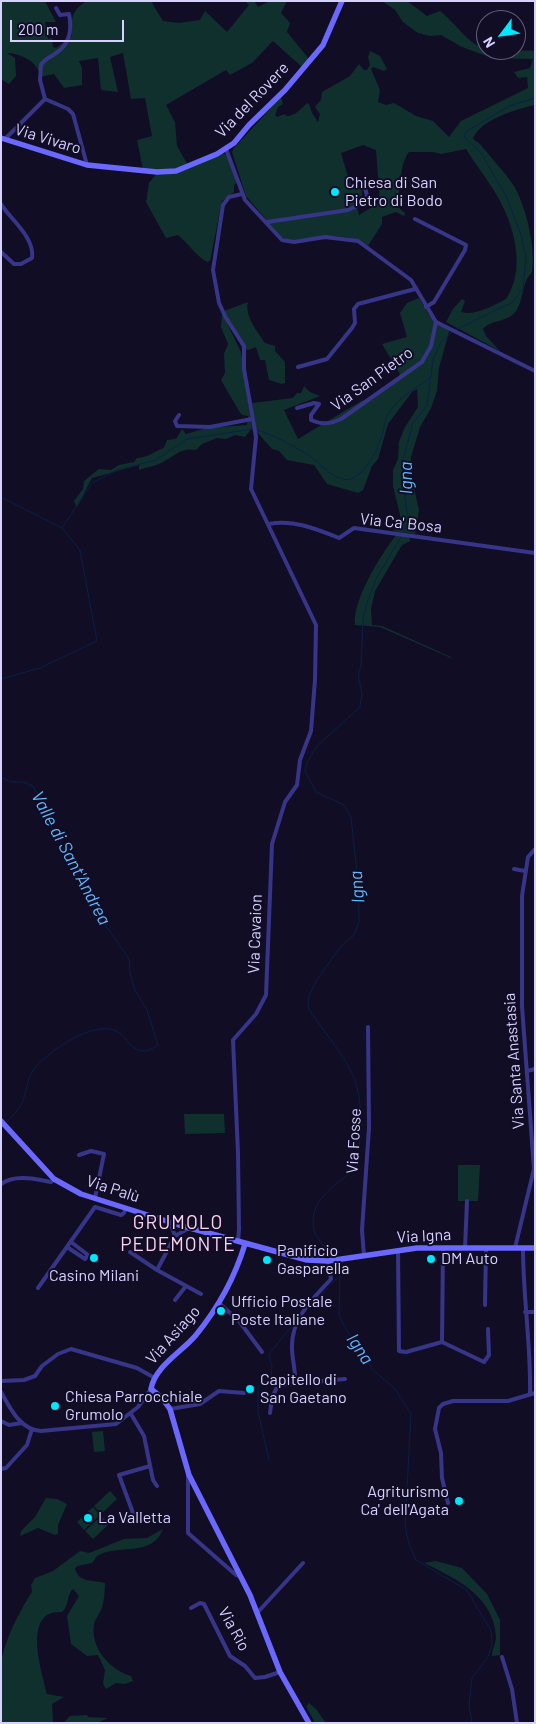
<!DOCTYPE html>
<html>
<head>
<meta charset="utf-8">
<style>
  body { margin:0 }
  #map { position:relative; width:536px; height:1724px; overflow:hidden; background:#110d25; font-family:Barlow,sans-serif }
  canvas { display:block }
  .frame { position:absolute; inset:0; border:2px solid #d6d1ff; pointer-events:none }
  .north { position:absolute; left:476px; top:10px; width:50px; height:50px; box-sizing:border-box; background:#110d25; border:1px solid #605b7c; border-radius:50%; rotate:239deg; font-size:14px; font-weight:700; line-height:20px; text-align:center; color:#d6d1ff }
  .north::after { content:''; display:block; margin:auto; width:18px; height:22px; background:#00e6fc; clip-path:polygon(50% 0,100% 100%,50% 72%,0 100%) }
  .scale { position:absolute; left:10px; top:20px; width:114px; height:22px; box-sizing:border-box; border:2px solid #d6d1ff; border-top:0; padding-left:6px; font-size:15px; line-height:18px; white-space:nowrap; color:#d6d1ff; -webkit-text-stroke:4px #110d25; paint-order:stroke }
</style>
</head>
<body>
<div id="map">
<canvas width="536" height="1724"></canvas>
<div class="frame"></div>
<div class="north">N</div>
<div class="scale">200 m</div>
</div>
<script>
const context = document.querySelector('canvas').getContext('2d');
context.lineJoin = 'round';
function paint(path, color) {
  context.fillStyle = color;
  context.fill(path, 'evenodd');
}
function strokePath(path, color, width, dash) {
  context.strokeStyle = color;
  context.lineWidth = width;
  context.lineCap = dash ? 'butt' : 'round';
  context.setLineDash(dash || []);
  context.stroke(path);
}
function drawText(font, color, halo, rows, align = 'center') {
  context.font = font + ' Barlow,sans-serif';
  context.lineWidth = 4;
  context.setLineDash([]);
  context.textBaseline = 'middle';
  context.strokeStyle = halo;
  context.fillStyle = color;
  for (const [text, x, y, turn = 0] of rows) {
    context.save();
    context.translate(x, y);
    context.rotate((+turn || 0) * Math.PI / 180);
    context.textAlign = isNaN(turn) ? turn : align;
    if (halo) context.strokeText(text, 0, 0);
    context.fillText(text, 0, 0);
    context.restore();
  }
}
paint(new Path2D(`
  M1,1H45L56,22H45L48,39L52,38L53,47L56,48L72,36C70,20 72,8 88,1H154L152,3L163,21L179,23L200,20L205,11L227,32L249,5L245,1H254L258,7L270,1H287L281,13L290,23L287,32L309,59L302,67L273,41L252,63L230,75L226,70L166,105L175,122L177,146L188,165L171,171L143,169L137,140L152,136L145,98L131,99L123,53L110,57L118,92L101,90L98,58L79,61L82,68V85L64,88L54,74L40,77C39,62 20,53 7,53L15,58L16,76L9,84L1,79Z
  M382,1H407L427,16L440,11C456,23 468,45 488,50C502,54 520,49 535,51V105C517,109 479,120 473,139L480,144C491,158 504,171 514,186C526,206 536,249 532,272C530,275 527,278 526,281C522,291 522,302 516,311C508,323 491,319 483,329L486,336L500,351L446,322L453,309L462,299L465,301L461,312C476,316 492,306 506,299C529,265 511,214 489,183C482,172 473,161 466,149L441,154L433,152H409C400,162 399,194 398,207L405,213L404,216L396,212L382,217V224L368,246C346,231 315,237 291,241L281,237L246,196L232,152L234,148L281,97L283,104L278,107L275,115L277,117L285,114L286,116C294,117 301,109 307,103L309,104L312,113L318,122L320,114L315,107L321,100L322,92L350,76L359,64L364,70H367L370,65L368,57L370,51L380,56L387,69L384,71L373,67L371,69L380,90L378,102L386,105L394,103L416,116L433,121L449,137L461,121L528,88L527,77L518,78L514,72L530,68L533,59L492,58L462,47L441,35L430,36L418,33L403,22L395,10ZM363,145L376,150L380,202L359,215L356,203L362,195V187L350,183L341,153Z
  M222,153L227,155L239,181L234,185V192L222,201L210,261L207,262C195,255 189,244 178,235L166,238L146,202L149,183L156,174L183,171Z
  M419,298L429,315L450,328L439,368L437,391L431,408L420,427L411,457L410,471L419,510L415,534L393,531L402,523L393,486V470L398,459L399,442L405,427L418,407L417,389L412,392L388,424L378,459L372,466L363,490L358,493L327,484L314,465L287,460L279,451L272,449L255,430L252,403L293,398L297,393H301L304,386L310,392L320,396L284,410L298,439L361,401L368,400L401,376L382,344L407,337L400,313L407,303Z
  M248,302C244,316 258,332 265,343L275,346V351L285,362V383L282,384L269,380L265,360H260L256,347L248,350L242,348L224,311Z
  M222,313L241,352L252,428L245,437L235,435L226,439L217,438L202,444L196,450C181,447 175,456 163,462C156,466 147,467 139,470V465L92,478L77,507L74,501L83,489L84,481L99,469L111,470L119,465L134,462L137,458C147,458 155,451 164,448L167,440L176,439L182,429L186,434L206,428L247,425L248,416L242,415L239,411L221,380L225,373L224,354L228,344L221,327Z
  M396,535L409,536L410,541L402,545L375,591L371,609L372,625L382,626L451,657V658L380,627L355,625C352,600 381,555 396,535Z
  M184,1114H224L225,1133L185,1134Z
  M458,1165H480L478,1201H458Z
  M103,1431L105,1451L94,1452L92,1432Z
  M110,1491L117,1499L101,1514L94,1506Z
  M46,1498L57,1499L67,1504L58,1525V1534L55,1535L38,1528L20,1536L21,1531L35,1517Z
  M93,1507L100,1515L84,1530L77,1522Z
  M101,1516L109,1524L93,1539L85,1531Z
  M163,1529C153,1557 120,1544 99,1555C95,1557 95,1560 92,1563L77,1566L75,1569C79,1583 93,1580 105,1583C105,1591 104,1603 101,1610C99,1615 95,1619 94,1624C90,1648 110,1670 131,1676L133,1681L125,1684L116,1683L106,1689L103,1684L105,1670L98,1655L87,1656L71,1644L67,1616L79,1596L73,1589C66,1595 70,1605 62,1612C21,1609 42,1672 47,1694L64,1697L52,1704L53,1723H1V1676C4,1669 0,1663 2,1657C7,1636 20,1610 32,1592L31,1585L35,1578L53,1571L80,1551L89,1553L124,1539L147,1538Z
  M436,1561L462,1568L487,1594L500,1620V1655L492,1656C492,1649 496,1643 496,1637C494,1596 455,1578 424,1563Z
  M309,1703L316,1709L326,1723H315L306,1706Z
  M87,1715L88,1717L108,1718L97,1723H63L70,1716Z`), '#10302e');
strokePath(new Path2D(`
  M455,330L513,302L523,288L526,258L521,235L507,198L481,153L464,137L467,131L509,106L535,98
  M257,430C274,435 292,445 308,455C319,462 330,476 342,479C360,484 376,454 380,441C385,429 383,420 391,410C401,396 416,388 430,378
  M1,497L62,528L80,550L97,641L40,668L1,679
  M62,528L92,483L117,470L156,460L187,439L253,429
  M403,533L408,520L402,475V463L413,423L427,406L433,359L441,342L452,332
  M1,777L11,782H23L33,786L45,807L51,828L77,866L95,910L129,959L130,974L135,990L147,1010L158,1045C131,1064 130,1032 110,1029C85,1026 56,1048 39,1063C28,1074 28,1084 24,1097C22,1107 13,1115 7,1122
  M335,1258C328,1250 317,1240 314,1230C307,1198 340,1184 357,1166C361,1136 365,1099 351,1071C339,1048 321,1029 308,1007L309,996L316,981L341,946L354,935L359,921L358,882L351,817L344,805L316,792L305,771L308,761L317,746L360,707L362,693L358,675L361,665L363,619L367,603L376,579L401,537
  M337,1261L340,1269L339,1315L343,1324L373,1370L395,1389L411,1414L405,1527L409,1544L416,1560L467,1590L491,1631L492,1645L488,1657L472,1678L469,1705L472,1723
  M309,1307L337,1278
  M269,1460L258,1412V1386L271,1377L272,1367L269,1354L296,1321`), '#082149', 1);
strokePath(new Path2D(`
  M45,99L68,109L73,114L87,165
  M5,139L45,99L40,80L41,65C44,59 51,57 56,53C70,44 72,29 69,14L60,15L56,8
  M226,149L245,200L282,240L294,242L325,237L358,241L411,280L436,322L535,371
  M1,204C10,219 35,237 32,258L21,264H14L1,252
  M415,219L466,245L465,250L434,302L426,307
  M267,222L348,210L365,202L367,195L364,185
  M298,367L327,359L352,328L355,323L354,309L358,304L415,289
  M297,408L314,403L319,404L311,415V420C322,425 330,424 341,419L422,362L431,346L436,322
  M179,415L175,421L177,426L210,427L252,419
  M269,524C292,519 317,529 339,538L354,528L535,553
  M514,869L525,871
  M527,1071L535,1069
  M79,1155L91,1151L104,1154L95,1198
  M1,1184C15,1174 35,1179 51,1182L54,1179
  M170,1222L175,1236
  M189,1228L175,1236L157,1270L201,1294
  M238,1242L239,1229L238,1153L233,1040L256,1014L266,995L272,844L285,802L297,785L300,760L311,731L315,680L316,625L251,489L256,437L244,369V346L226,318L219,303L213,270L223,205L229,197L242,194
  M67,1247L85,1259L88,1255L71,1242
  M465,1248L467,1201
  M515,1248L534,1169L522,1006V896L528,857L535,849
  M523,1248C523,1297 531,1345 530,1393
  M398,1250L399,1351L406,1352L442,1342L484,1362L489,1355L488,1329
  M130,1252L157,1270
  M364,1256L362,1230L369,1128L368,1027
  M38,1288L95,1207L121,1215L124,1213L126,1208
  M175,1300L186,1286
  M219,1303L239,1321L262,1352
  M485,1305L486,1248
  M525,1312H535
  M442,1342L443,1248
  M1,1381L24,1380L35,1376L42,1366L58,1354L71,1349L137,1368L153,1377
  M295,1383C296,1371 292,1359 292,1348C291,1318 313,1299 331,1279L328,1261
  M1,1392C10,1408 20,1430 41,1431L116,1424L138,1407L151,1389
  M170,1409L200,1404L219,1391L244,1393
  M270,1413L272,1398L278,1385L345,1379
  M131,1414L144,1436L153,1480L157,1486
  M1,1421L9,1425L22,1423
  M1,1469L6,1468L27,1445L32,1429
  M188,1476V1533L236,1575L241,1577
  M448,1503L442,1478L441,1453L435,1429L439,1408L443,1404L453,1401H508L535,1393
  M133,1513L119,1475L150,1466
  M191,1608L200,1603L204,1604L230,1656L245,1666L255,1678L265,1677L280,1672
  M258,1612L303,1563
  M502,1657L512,1689L517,1723`), '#373588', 4);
strokePath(new Path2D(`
  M1,138L87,165L157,172L176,171L217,154L234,143L249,125L285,90L323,45L342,1
  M1,1121L54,1179L81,1194L179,1225L307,1260L328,1261L417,1248H535
  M245,1244C235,1277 218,1308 196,1335C182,1352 155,1366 151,1389L162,1398L170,1409L189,1475L250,1595L280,1672L309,1723`), '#6a68ff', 5.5);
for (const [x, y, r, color] of [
  [335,192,5,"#00e6fc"],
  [94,1258,5,"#00e6fc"],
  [431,1259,5,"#00e6fc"],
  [267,1260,5,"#00e6fc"],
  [221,1311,5,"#00e6fc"],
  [250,1389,5,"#00e6fc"],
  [55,1406,5,"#00e6fc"],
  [459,1501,5,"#00e6fc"],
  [88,1518,5,"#00e6fc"]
]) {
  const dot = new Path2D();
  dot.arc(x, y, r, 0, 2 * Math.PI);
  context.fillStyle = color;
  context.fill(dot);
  strokePath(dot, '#110d25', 2);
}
drawText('16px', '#d6d1ff', '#110d25', [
  ["Via del Rovere",252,100,-46],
  ["Via Vivaro",48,139,17],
  ["Via San Pietro",372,379,-36],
  ["Via Ca' Bosa",401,523,6],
  ["Via Cavaion",255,934,-88],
  ["Via Santa Anastasia",514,1061,-94],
  ["Via Fosse",354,1141,-87],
  ["Via Palù",113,1189,18],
  ["Via Igna",424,1236,-3],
  ["Via Asiago",173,1335,-48],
  ["Via Rio",234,1629,61]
]);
drawText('16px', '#d6d1ff', '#110d25', [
  ["Chiesa di San",345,183],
  ["Pietro di Bodo",345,201],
  ["Panificio",277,1251],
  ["Gasparella",277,1269],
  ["DM Auto",441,1259],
  ["Casino Milani",94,1276,"center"],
  ["Ufficio Postale",231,1302],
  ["Poste Italiane",231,1320],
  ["Capitello di",260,1380],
  ["San Gaetano",260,1398],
  ["Chiesa Parrocchiale",65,1397],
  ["Grumolo",65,1415],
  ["Agriturismo",449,1492,"right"],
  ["Ca' dell'Agata",449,1510,"right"],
  ["La Valletta",98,1518]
], 'left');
drawText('italic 18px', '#5fb7ff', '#110d25', [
  ["Igna",406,478,-91],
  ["Valle di Sant'Andrea",71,858,62],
  ["Igna",357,887,-95],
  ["Igna",360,1349,56]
]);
context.letterSpacing = '1px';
drawText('19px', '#ffd3f0', '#110d25', [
  ["GRUMOLO",178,1223],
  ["PEDEMONTE",178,1245]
]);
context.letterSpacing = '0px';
</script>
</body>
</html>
